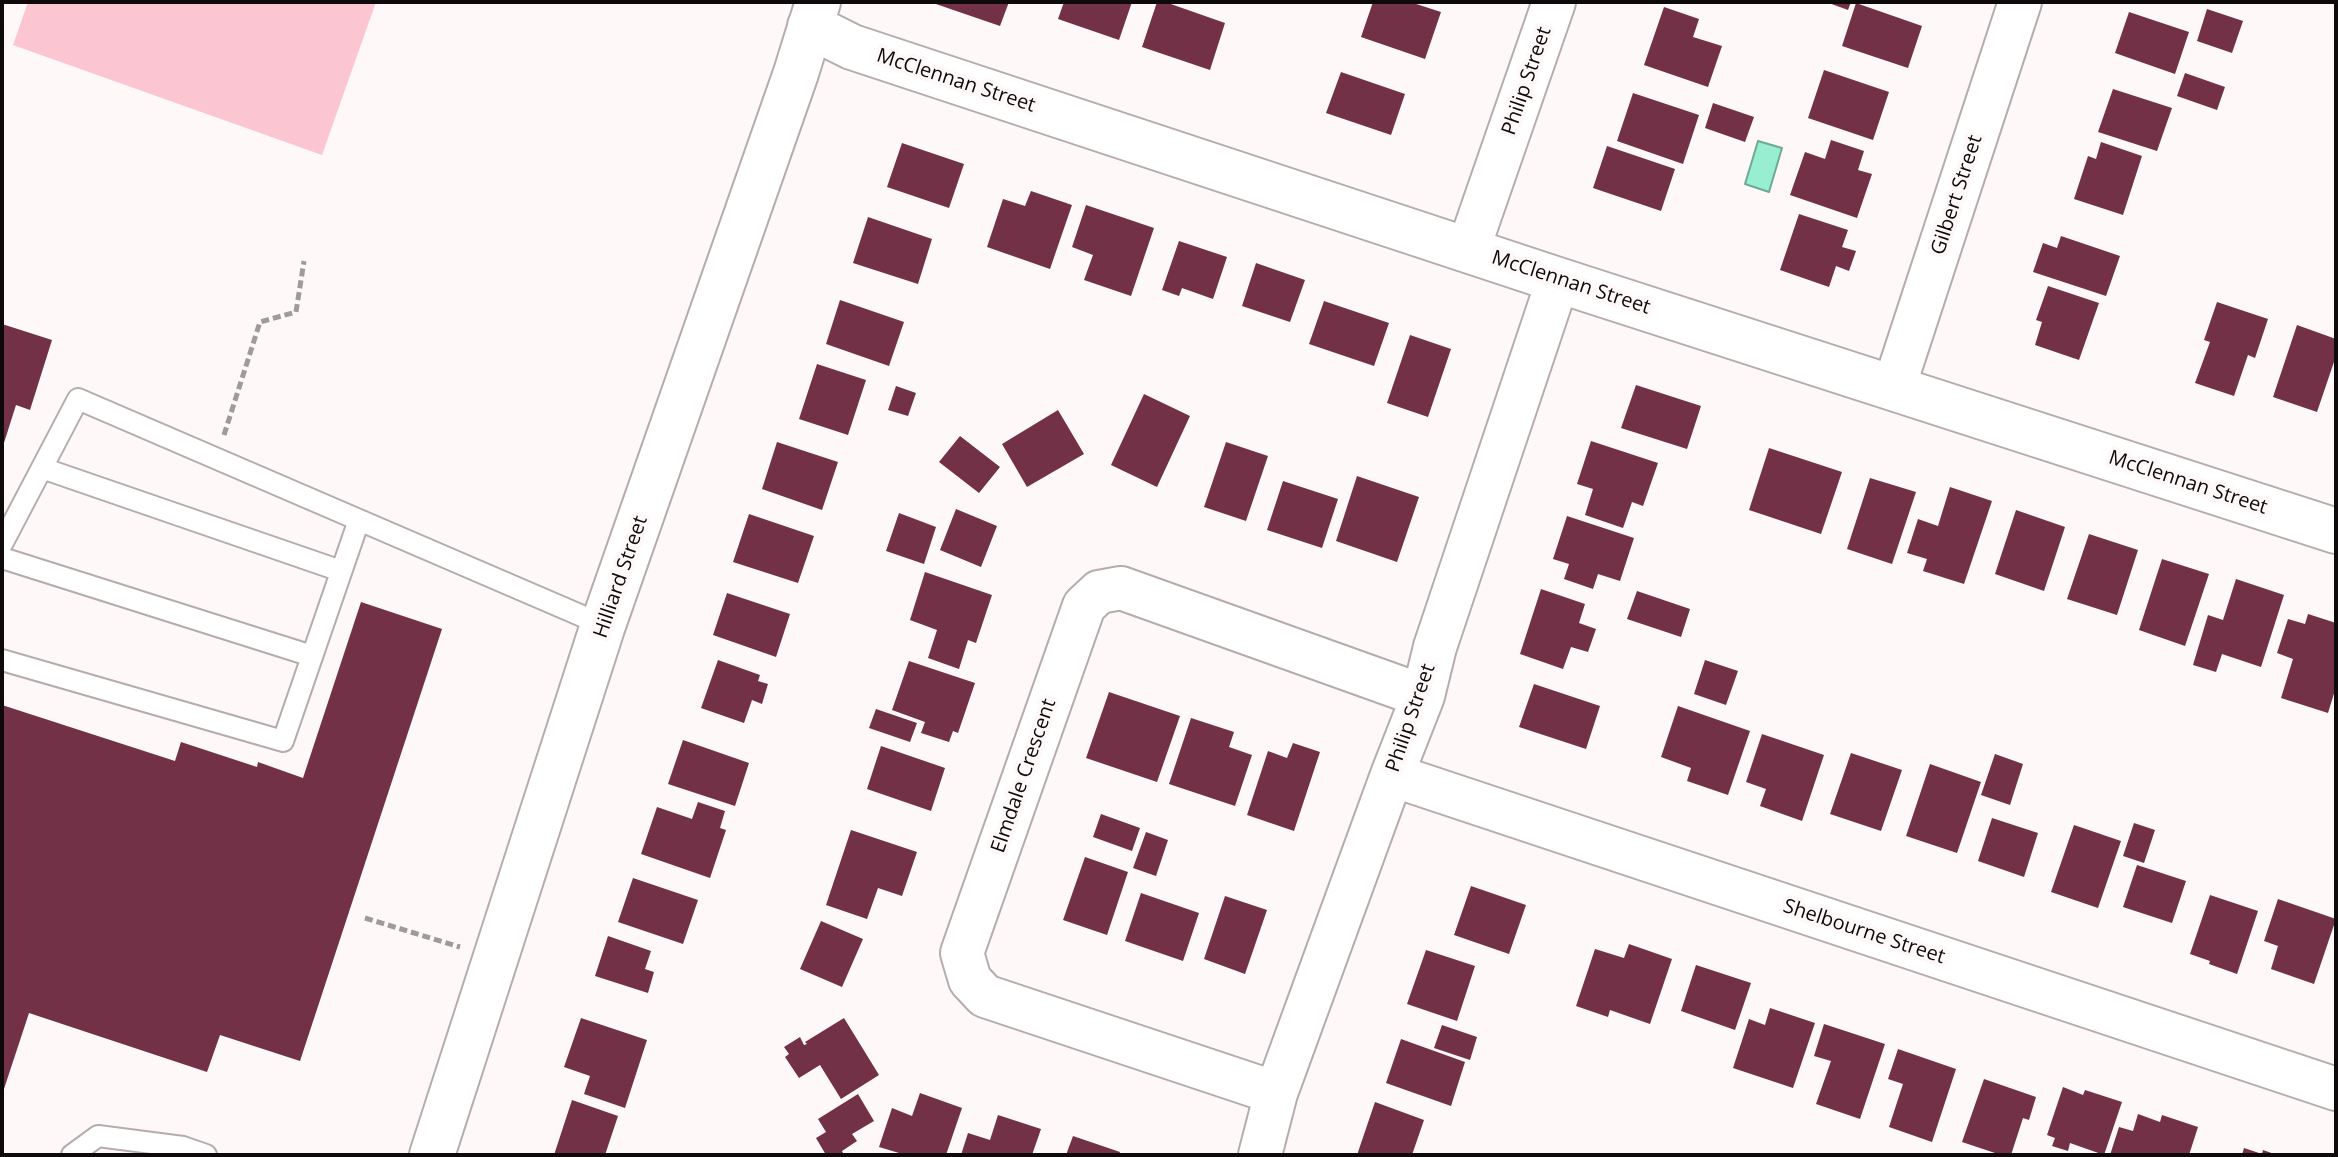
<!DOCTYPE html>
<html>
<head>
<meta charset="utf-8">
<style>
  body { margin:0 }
  #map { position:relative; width:2338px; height:1157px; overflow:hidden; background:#fef8f9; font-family:"Open Sans",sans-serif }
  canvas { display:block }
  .frame { position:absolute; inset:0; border:4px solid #0e0a0b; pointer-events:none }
</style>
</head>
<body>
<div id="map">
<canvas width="2338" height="1157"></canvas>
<div class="frame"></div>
</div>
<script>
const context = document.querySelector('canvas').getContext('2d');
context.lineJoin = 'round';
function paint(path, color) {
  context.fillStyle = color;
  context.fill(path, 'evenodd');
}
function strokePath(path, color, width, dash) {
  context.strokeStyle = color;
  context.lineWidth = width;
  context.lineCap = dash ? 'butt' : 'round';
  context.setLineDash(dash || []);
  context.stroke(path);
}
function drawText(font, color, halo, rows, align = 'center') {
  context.font = font + ' "Open Sans",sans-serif';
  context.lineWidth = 8;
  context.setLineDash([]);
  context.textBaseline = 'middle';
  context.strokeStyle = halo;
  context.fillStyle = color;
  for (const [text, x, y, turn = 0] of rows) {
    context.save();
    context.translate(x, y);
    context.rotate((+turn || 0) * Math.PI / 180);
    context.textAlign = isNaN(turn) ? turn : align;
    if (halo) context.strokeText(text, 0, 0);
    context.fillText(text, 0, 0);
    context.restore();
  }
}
paint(new Path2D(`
  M28,2H376L322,155L13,45Z`), '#fbc5d2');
const water = new Path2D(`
  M1758,141L1782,148L1769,192L1745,184Z`);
paint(water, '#97eed0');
strokePath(water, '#6eaa95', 2);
paint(new Path2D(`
  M930,2H1009L1000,26Z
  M1064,2H1132L1119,40L1058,19Z
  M1157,2H1165L1225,23L1210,70L1142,47Z
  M1373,2H1410L1441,12L1425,59L1361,37Z
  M1826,2H1851L1848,10Z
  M1856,3L1922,26L1908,68L1842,46Z
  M1664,7L1699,19L1693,37L1722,46L1708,87L1644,65Z
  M2207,9L2243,21L2232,53L2197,41Z
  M2129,12L2189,32L2175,74L2115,53Z
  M1824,70L1889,92L1873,140L1808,118Z
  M1341,72L1405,94L1391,135L1326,113Z
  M2185,73L2225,87L2217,110L2177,96Z
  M2113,89L2172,108L2157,151L2098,132Z
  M1633,93L1699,115L1683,164L1617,141Z
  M1713,103L1754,117L1745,142L1705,128Z
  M1831,140L1864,151L1858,170L1872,174L1857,218L1790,195L1805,152L1825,159Z
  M2101,142L2142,156L2123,215L2074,199L2088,156L2096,159Z
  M902,143L964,164L949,208L887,187Z
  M1607,146L1675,169L1661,211L1593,188Z
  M1031,191L1072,205L1050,269L987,247L1003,199L1025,206Z
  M1086,205L1154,228L1131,296L1084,280L1093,255L1072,247Z
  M1799,214L1848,230L1842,247L1856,251L1849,271L1836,266L1829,287L1780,270Z
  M868,217L932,239L918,284L853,263Z
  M2061,236L2120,256L2106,296L2033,272L2043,243L2057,248Z
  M1179,241L1227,257L1213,299L1182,288L1179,296L1162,290Z
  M1256,263L1305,280L1290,322L1242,306Z
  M2048,286L2099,303L2079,360L2035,345L2042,322L2036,320Z
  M840,300L904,322L889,366L826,344Z
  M1324,301L1389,323L1374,366L1309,344Z
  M2217,302L2268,319L2255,358L2248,355L2234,396L2195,383L2210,342L2204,340Z
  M2,324L52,340L30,410L16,405L3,446Z
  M2297,325L2336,339V356L2317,412L2273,397Z
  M1410,335L1451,349L1428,417L1387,403Z
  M817,364L866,380L848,435L799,419Z
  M1636,385L1701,406L1687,449L1621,428Z
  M896,386L916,393L908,416L888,410Z
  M1144,394L1190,416L1157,487L1111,465Z
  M1058,410L1084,454L1027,487L1002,444Z
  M960,436L1000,467L979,493L939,462Z
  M1591,441L1658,463L1643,506L1632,502L1623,528L1585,515L1593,489L1577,484Z
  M777,442L838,462L822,510L762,489Z
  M1226,442L1268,456L1246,521L1204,507Z
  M1769,448L1842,472L1821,534L1749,510Z
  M1357,476L1419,497L1397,562L1336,541Z
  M1870,478L1916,492L1892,564L1847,549Z
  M1283,481L1338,499L1322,548L1267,530Z
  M1950,487L1992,501L1964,584L1923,571L1927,559L1907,553L1918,519L1938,526Z
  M956,509L997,526L981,567L940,550Z
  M2016,510L2065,527L2044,591L1995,574Z
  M899,513L936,527L924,564L886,551Z
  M749,514L814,536L798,583L733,562Z
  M1567,516L1634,538L1620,581L1598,574L1593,589L1564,579L1569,564L1553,559Z
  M2089,534L2138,550L2117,615L2067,599Z
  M2162,559L2209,574L2185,646L2139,630Z
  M925,572L992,595L976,643L968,640L959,669L928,658L937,630L910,620Z
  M2236,579L2284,595L2261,667L2222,654L2216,672L2193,665L2208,615L2223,620Z
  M1541,589L1585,604L1579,623L1596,629L1588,652L1571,647L1563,669L1520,654Z
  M1637,591L1690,609L1681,637L1627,619Z
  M727,593L790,614L776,657L713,635Z
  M361,602L442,629L300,1061L220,1035L207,1072L29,1013L2,1095V705L175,761L181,742L257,767L258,762L303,778Z
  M2308,614L2336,623V687L2328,713L2281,698L2293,659L2277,653L2288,619L2305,624Z
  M718,660L760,675L758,681L768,684L762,704L752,700L744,723L701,708Z
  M1705,660L1738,671L1726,705L1694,694Z
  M909,661L975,683L958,733L953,731L949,742L921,733L925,722L892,710Z
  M1534,684L1600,706L1586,749L1519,727Z
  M1109,692L1180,716L1157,782L1086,758Z
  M1678,706L1750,731L1728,795L1687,781L1691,768L1661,757Z
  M876,709L917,723L910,742L869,728Z
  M1191,718L1234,732L1229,747L1252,755L1235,806L1169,784Z
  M1762,734L1824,755L1802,821L1760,806L1766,789L1746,782Z
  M683,740L749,763L735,806L668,784Z
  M1293,743L1320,752L1294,831L1247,815L1268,751L1287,758Z
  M881,746L945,768L931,811L867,789Z
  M1851,753L1902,770L1881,831L1830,814Z
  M1995,754L2023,764L2010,805L1981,795Z
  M1930,764L1981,782L1957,853L1906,836Z
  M698,802L725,811L720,828L726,830L710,878L641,854L657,807L692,819Z
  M1101,814L1140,828L1132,851L1093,837Z
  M1992,818L2038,833L2024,877L1978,861Z
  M2134,823L2155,830L2144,863L2123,856Z
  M2074,825L2121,841L2098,908L2051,892Z
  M851,830L917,852L902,896L878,888L867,919L826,905Z
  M1146,832L1168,840L1156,876L1133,868Z
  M1085,857L1128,872L1107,935L1063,920Z
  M2137,865L2186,881L2172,923L2123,907Z
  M633,878L698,900L683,944L618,922Z
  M1471,886L1526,905L1509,954L1454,935Z
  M1141,893L1199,913L1183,961L1125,941Z
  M2210,895L2258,911L2237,974L2209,964L2210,961L2190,954Z
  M1225,896L1267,910L1245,974L1204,959Z
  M2278,899L2336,919L2314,984L2271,969L2278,946L2264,941Z
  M821,921L863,939L842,987L800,969Z
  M608,936L651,951L645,969L654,972L648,993L595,976Z
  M1629,944L1672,959L1650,1024L1610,1010L1608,1017L1576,1006L1595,949L1624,958Z
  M1426,950L1475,966L1457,1021L1407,1004Z
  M1696,965L1751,983L1735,1030L1681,1011Z
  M1770,1008L1815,1023L1793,1088L1733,1068L1749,1019L1765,1025Z
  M581,1018L647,1040L625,1108L584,1094L590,1076L564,1067Z
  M844,1018L879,1075L841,1099L820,1065L799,1078L785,1057L789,1054L784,1047L800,1037L804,1045L807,1044L805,1042Z
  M1824,1024L1885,1044L1860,1119L1816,1104L1831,1061L1814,1056Z
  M1442,1025L1477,1037L1470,1060L1434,1048Z
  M1401,1039L1465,1062L1451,1106L1386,1083Z
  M1898,1049L1956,1069L1932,1142L1889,1127L1903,1084L1888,1079Z
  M1984,1079L2036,1097L2029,1120L2023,1118L2011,1155H2001L1962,1142Z
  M2063,1087L2083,1095L2085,1090L2122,1102L2104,1155L2070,1143L2068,1151L2052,1146L2055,1138L2047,1135Z
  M920,1093L962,1108L946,1155H898L899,1153L879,1147L892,1108L912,1116Z
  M858,1094L874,1121L852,1134L857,1141L842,1151L844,1155H826L816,1138L826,1132L818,1119Z
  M572,1100L618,1116L605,1155H554Z
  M1375,1102L1424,1120L1412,1155H1357Z
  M2138,1114L2160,1122L2162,1115L2198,1127L2189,1155H2110L2119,1127L2133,1131Z
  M998,1115L1041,1129L1032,1155H961L968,1133L990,1140Z
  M1073,1136L1120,1152L1119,1155H1066Z
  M2244,1148L2262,1154L2263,1150L2277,1155H2242Z`), '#723146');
const service = new Path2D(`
  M42,468L341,571
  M2,544L78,399L603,625
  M2,558L312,656
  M2,660L283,741L359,520
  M72,1155L98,1136L183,1147L206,1155`);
const minor = new Path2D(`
  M1468,250L1554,2
  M1894,387L2020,2
  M1392,775L2336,1089
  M1276,1093L985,996L970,980L962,953L1084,606L1099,592L1121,588L1423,696
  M1260,1155L1276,1093L1392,775L1423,696L1435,647L1558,280`);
const tertiary = new Path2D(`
  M810,26L852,47L1558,280L2336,531
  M432,1155L603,625L796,73L818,2`);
strokePath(service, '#b6acae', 24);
strokePath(minor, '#b6acae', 46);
strokePath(tertiary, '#b6acae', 48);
strokePath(new Path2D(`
  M224,435L260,322L296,312L304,261
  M365,918L460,947`), '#a09a9b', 5, [8, 4]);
strokePath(service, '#fff', 20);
strokePath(minor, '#fff', 42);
strokePath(tertiary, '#fff', 44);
drawText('20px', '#0e0a0b', '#fef8f9', [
  ["McClennan Street",956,81,18],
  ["Philip Street",1527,81,-71],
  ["Gilbert Street",1957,195,-72],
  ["McClennan Street",1571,283,18],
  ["McClennan Street",2188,483,18],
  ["Hilliard Street",621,577,-71],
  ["Philip Street",1411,718,-71],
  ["Elmdale Crescent",1024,776,-71],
  ["Shelbourne Street",1864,932,18]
]);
</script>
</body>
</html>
